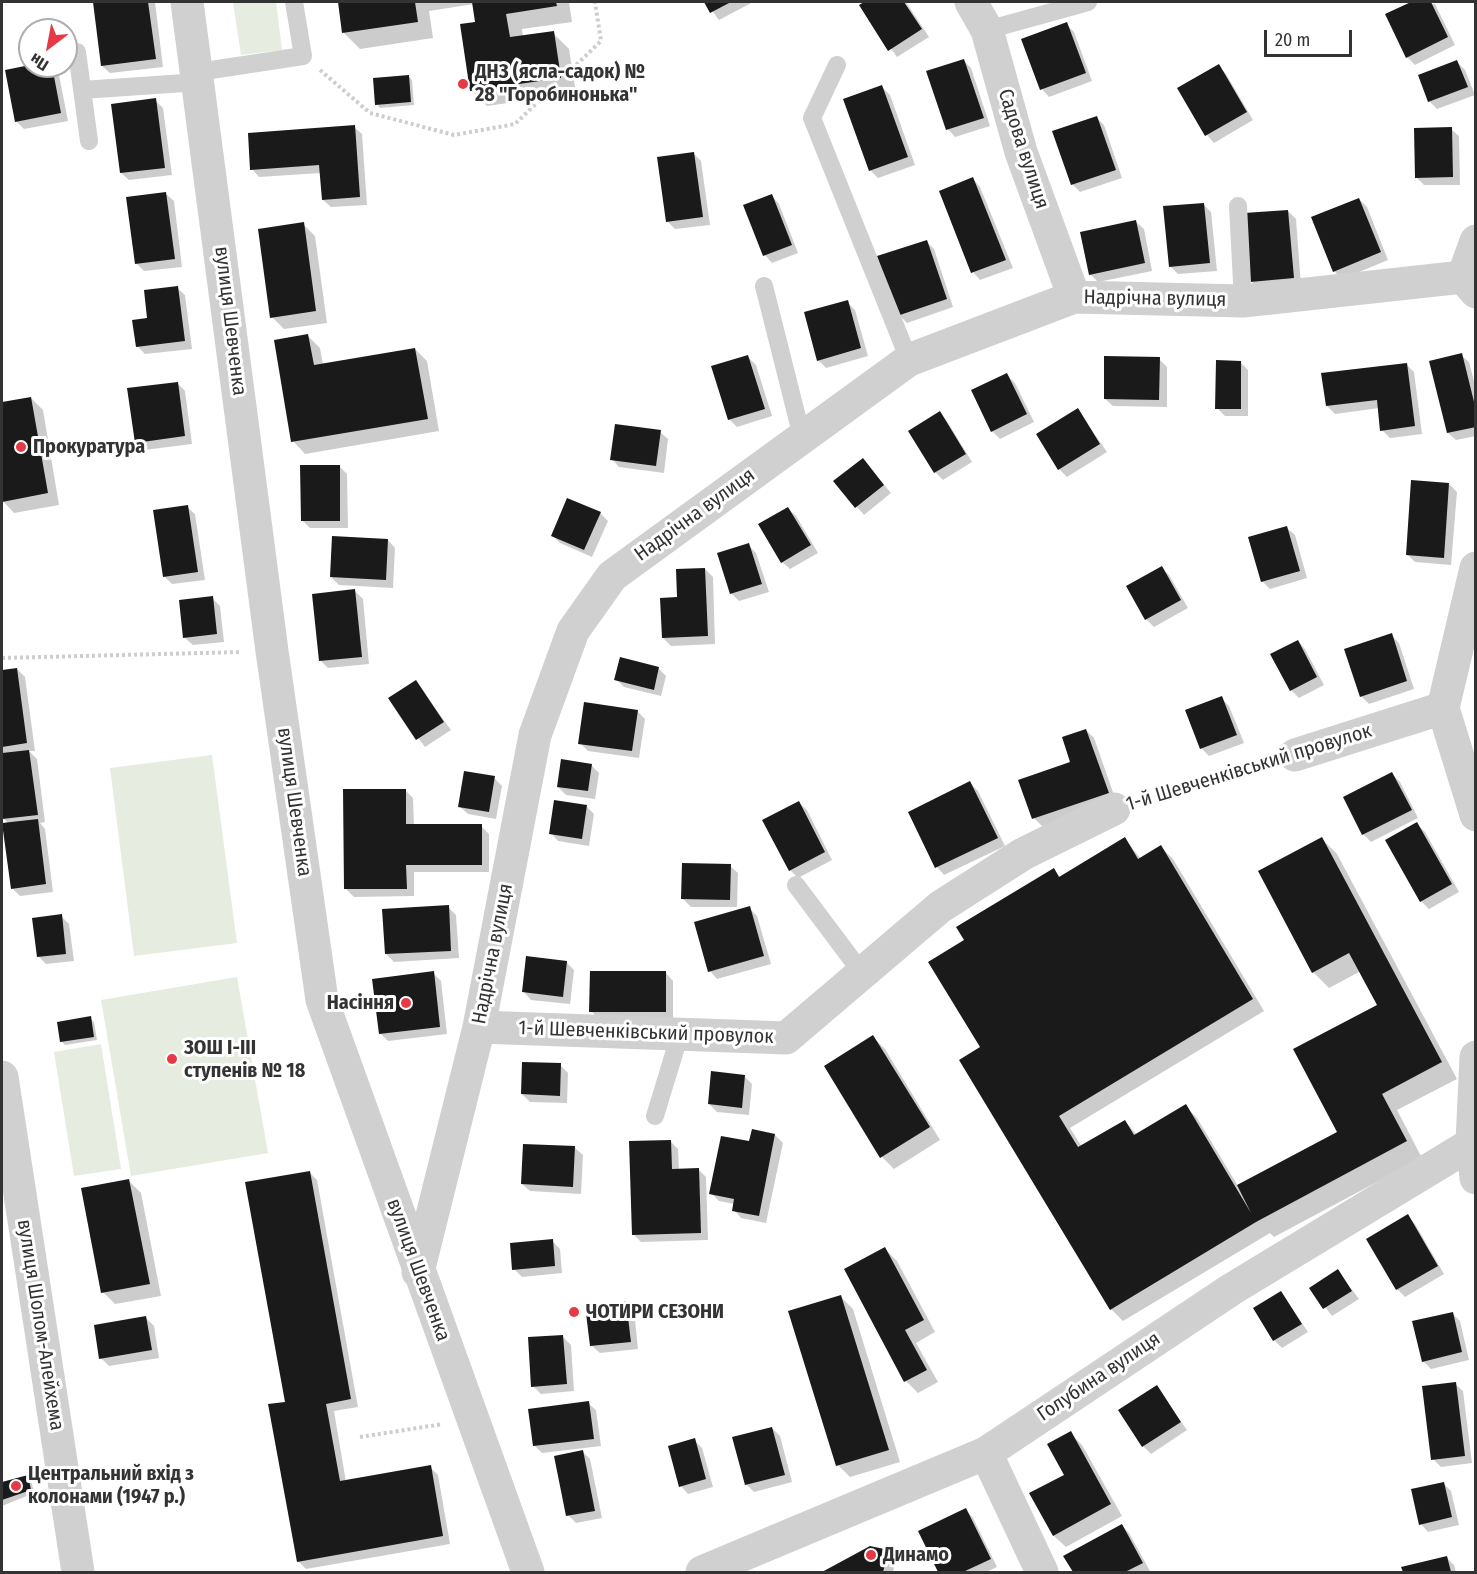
<!DOCTYPE html>
<html>
<head>
<meta charset="utf-8">
<style>
  body { margin:0 }
  #map { position:relative; width:1477px; height:1574px; overflow:hidden; background:#fff; font-family:"Fira Sans Condensed",sans-serif }
  canvas { display:block }
  .frame { position:absolute; inset:0; border:3px solid #333; pointer-events:none }
  .north { position:absolute; left:18px; top:18px; width:60px; height:60px; box-sizing:border-box; background:#fff; border:2px solid #adadad; border-radius:50%; rotate:212deg; font-size:16px; font-weight:700; line-height:24px; text-align:center; color:#333 }
  .north::after { content:''; display:block; margin:auto; width:21px; height:27px; background:#e63946; clip-path:polygon(50% 0,100% 100%,50% 72%,0 100%) }
  .scale { position:absolute; left:1264px; top:30px; width:88px; height:27px; box-sizing:border-box; border:3px solid #333; border-top:0; padding-left:8px; font-size:18px; line-height:21px; white-space:nowrap; color:#333; -webkit-text-stroke:4px #fff; paint-order:stroke }
</style>
</head>
<body>
<div id="map">
<canvas width="1477" height="1574"></canvas>
<div class="frame"></div>
<div class="north">Пн</div>
<div class="scale">20 m</div>
</div>
<script>
const context = document.querySelector('canvas').getContext('2d');
context.lineJoin = 'round';
function paint(path, color) {
  context.fillStyle = color;
  context.fill(path, 'evenodd');
}
function strokePath(path, color, width, dash) {
  context.strokeStyle = color;
  context.lineWidth = width;
  context.lineCap = dash ? 'butt' : 'round';
  context.setLineDash(dash || []);
  context.stroke(path);
}
function drawText(font, color, halo, rows, align = 'center') {
  context.font = font + ' "Fira Sans Condensed",sans-serif';
  context.lineWidth = 6;
  context.setLineDash([]);
  context.textBaseline = 'middle';
  context.strokeStyle = halo;
  context.fillStyle = color;
  for (const [text, x, y, turn = 0] of rows) {
    context.save();
    context.translate(x, y);
    context.rotate((+turn || 0) * Math.PI / 180);
    context.textAlign = isNaN(turn) ? turn : align;
    if (halo) context.strokeText(text, 0, 0);
    context.fillText(text, 0, 0);
    context.restore();
  }
}
paint(new Path2D(`
  M233,2H276L282,50L241,55Z
  M212,755L237,943L134,956L110,768Z
  M237,977L268,1153L131,1176L101,1000Z
  M101,1044L121,1169L74,1176L54,1052Z`), '#e6ecdf');
paint(new Path2D(`
  M94,2H155L163,67L110,73L102,66Z
  M339,2H569L572,22L522,29L523,37L553,33L569,49L576,93L487,106L471,90L477,24L474,4L429,11L433,38L360,49L344,33Z
  M706,2H753L719,20Z
  M867,2H906L929,37L897,57L861,5Z
  M1415,2L1435,4L1455,45L1415,65L1407,57L1387,15Z
  M1066,24L1074,32L1092,81L1049,97L1042,89Z
  M963,60L971,68L990,126L955,137L948,129Z
  M1457,62L1465,70L1475,95L1437,109L1429,101Z
  M32,66H54L58,70L68,121L24,129L16,121Z
  M1219,66L1226,74L1253,120L1214,143L1207,135Z
  M408,76L412,80L414,105L380,108L377,104Z
  M882,87L890,95L915,165L878,178L870,170Z
  M155,100L163,108L172,175L129,180L121,173Z
  M1096,117L1104,125L1122,178L1080,192L1072,184Z
  M354,127L362,134L367,205L331,207L323,200L321,173L259,177L252,169Z
  M1451,129L1459,136L1460,185H1424L1416,177Z
  M693,153L701,161L710,225L675,229L667,221Z
  M973,179L980,187L1013,268L980,280L973,272L941,192Z
  M166,194L174,201L182,267L144,271L136,263Z
  M772,196L779,204L798,253L772,263L765,255Z
  M1359,199L1367,207L1388,260L1342,279L1334,271Z
  M1203,204L1211,212L1217,271L1178,274L1171,267Z
  M1288,211L1296,219L1301,286L1259,289L1251,281Z
  M1136,222L1144,229L1152,271L1098,282L1090,274Z
  M303,224L315,236L327,323L284,329L272,317Z
  M926,241L934,249L953,307L907,323L899,315Z
  M177,288L185,295L192,349L145,354L137,346L149,319Z
  M847,302L855,310L868,356L826,368L818,360Z
  M308,336L320,348L323,365L415,349L427,361L439,431L305,454L293,441Z
  M1461,355L1469,362L1476,389V436L1456,440L1448,433Z
  M748,357L756,365L772,416L737,427L729,419Z
  M1159,359L1167,367V407L1113,406L1105,399Z
  M1240,362L1248,370V416H1225L1217,408Z
  M1407,365L1414,372L1422,434L1390,438L1382,430L1379,408L1335,414L1327,406Z
  M1007,375L1015,383L1034,422L1000,439L992,431Z
  M177,383L185,391L192,444L144,450L136,443Z
  M31,398L43,410L59,505L14,513L2,500V403Z
  M1078,410L1107,452L1067,477L1059,469Z
  M940,413L947,421L972,462L943,480L935,472Z
  M660,432L668,439L664,473L619,467L612,459Z
  M339,466L347,474L348,528H310L302,520Z
  M870,468L891,493L864,515L835,482Z
  M1449,484L1457,492L1451,565L1415,562L1407,554Z
  M187,507L195,514L205,580L172,584L164,576Z
  M788,509L796,516L818,553L790,569L782,562Z
  M600,513L608,521L592,557L560,543L552,535Z
  M1287,528L1295,535L1307,578L1270,589L1262,581Z
  M388,540L395,548L393,588L339,585L331,577Z
  M748,545L756,553L769,592L739,601L731,593Z
  M1161,567L1169,575L1188,608L1154,627L1146,619Z
  M705,569L713,577L715,644L671,646L663,638L679,599Z
  M355,591L363,599L369,664L328,668L320,660Z
  M212,598L220,606L224,642L193,645L185,638Z
  M1391,635L1399,643L1414,689L1369,704L1361,696Z
  M1298,641L1305,649L1324,685L1299,698L1291,690Z
  M658,668L666,676L661,696L624,687L616,679Z
  M17,669L25,677L35,751H29L37,759L45,822L40,823L45,829L53,892L20,896L12,888L9,824L3,818L2,804V671Z
  M416,682L451,730L425,747L390,699Z
  M1221,698L1229,706L1244,743L1209,756L1201,748Z
  M637,711L645,719L639,758L588,751L580,743Z
  M1086,730L1094,738L1116,801L1042,826L1034,818L1072,762Z
  M591,765L599,773L595,799L566,795L558,787Z
  M1392,774L1400,782L1418,818L1371,842L1363,834Z
  M494,778L502,786L496,819L468,814L460,807Z
  M970,783L978,791L1005,846L944,875L937,867Z
  M406,791L413,798L414,826H481L489,834V872H414V896L354,897L346,889Z
  M799,803L807,810L832,860L798,878L790,870Z
  M586,806L594,814L589,846L558,841L551,833Z
  M1417,824L1425,832L1459,892L1429,909L1421,901Z
  M1321,838L1337,854L1457,1079L1397,1110L1422,1158L1274,1237L1270,1233L1123,1321L1111,1309L982,1048L966,940L1054,870L1061,878L1125,839L1141,859L1161,847L1173,859L1264,1011L1070,1128L1082,1147L1125,1121L1137,1135L1185,1106L1197,1118L1238,1186L1339,1133L1379,1006L1361,971L1329,988L1313,972Z
  M730,866L738,873L737,907H691L683,899Z
  M448,907L456,915L459,958L394,962L386,954Z
  M749,908L757,916L771,964L717,979L710,971Z
  M61,916L69,924L74,961L46,964L38,956Z
  M566,962L574,970L570,1004L531,1000L524,992Z
  M433,973L441,981L447,1034L388,1041L380,1033Z
  M666,973L673,981V1020L599,1019L591,1011Z
  M90,1018L94,1022L97,1040L65,1045L62,1042Z
  M873,1037L885,1049L940,1140L894,1169L882,1157Z
  M560,1065L568,1073L567,1103L530,1102L522,1094Z
  M744,1076L752,1084L749,1115L717,1112L709,1104Z
  M775,1135L783,1143L766,1223L741,1218L734,1210L735,1204L719,1201L711,1193L750,1143Z
  M670,1141L678,1149L679,1170L698,1169L706,1177L708,1240L641,1242L633,1234Z
  M575,1148L583,1155L581,1194L530,1191L522,1184Z
  M309,1172L317,1180L358,1407L334,1411L346,1482L430,1467L438,1475L450,1544L306,1569L298,1561L286,1403Z
  M129,1181L141,1193L161,1296L115,1304L103,1292Z
  M1407,1216L1415,1224L1444,1274L1405,1297L1397,1289Z
  M552,1241L560,1249L562,1273L522,1277L514,1269Z
  M885,1249L897,1261L935,1332L916,1343L938,1382L918,1393L906,1381Z
  M1338,1271L1359,1299L1332,1316L1311,1288Z
  M1281,1292L1308,1332L1282,1348L1274,1340Z
  M841,1297L853,1309L900,1462L850,1477L838,1465Z
  M626,1302L634,1310L638,1349L600,1353L592,1346Z
  M1452,1313L1460,1321L1469,1360L1431,1369L1423,1361Z
  M146,1318L154,1326L159,1358L109,1366L101,1358Z
  M563,1337L571,1345L574,1391L541,1394L533,1386Z
  M1455,1384L1463,1391L1472,1463L1441,1467L1433,1459Z
  M1156,1387L1187,1430L1151,1454L1143,1446Z
  M588,1403L596,1410L601,1446L542,1453L534,1445Z
  M772,1428L780,1436L792,1482L754,1492L746,1484Z
  M1070,1433L1082,1445L1122,1516L1066,1547L1054,1536L1031,1494L1066,1475Z
  M694,1440L702,1448L713,1487L688,1494L681,1486Z
  M582,1451L590,1459L602,1518L576,1523L568,1515Z
  M28,1476L31,1480L34,1493L2,1506V1484Z
  M1443,1483L1451,1491L1459,1525L1428,1532L1421,1524Z
  M966,1510L973,1518L997,1567L986,1572H940L920,1532Z
  M1121,1525L1129,1533L1150,1571L1074,1572L1065,1556Z
  M870,1547L888,1552L896,1560L893,1572H824Z
  M1447,1558L1454,1565L1456,1572H1404L1403,1568Z`), '#0003');
paint(new Path2D(`
  M93,2H148L156,59L101,66Z
  M338,2H415L418,22L342,33Z
  M472,2H556L557,6L506,14L510,37L554,31L561,78L470,91L460,24L475,22Z
  M704,2H731L710,13Z
  M864,2H904L922,29L888,51L859,5Z
  M1411,2H1431L1448,37L1406,58L1385,14Z
  M1067,22L1086,73L1040,90L1021,39Z
  M964,59L984,118L946,130L926,71Z
  M1457,60L1468,87L1428,102L1418,75Z
  M1219,64L1247,112L1205,136L1177,88Z
  M30,65L52,66L61,113L15,122L5,70Z
  M409,75L411,102L375,105L373,78Z
  M882,85L908,157L869,171L843,99Z
  M156,98L165,168L120,173L111,104Z
  M1097,116L1116,170L1071,185L1052,131Z
  M355,125L360,197L322,200L319,165L250,170L248,133Z
  M1452,127L1453,177L1415,178L1414,128Z
  M694,152L703,217L666,222L657,157Z
  M973,177L1006,260L971,273L939,191Z
  M166,192L175,259L135,264L126,197Z
  M772,194L792,245L763,256L743,205Z
  M1359,198L1381,252L1333,272L1311,217Z
  M1204,203L1210,263L1169,267L1163,206Z
  M1288,210L1294,278L1250,282L1244,213Z
  M1136,220L1145,263L1089,275L1080,232Z
  M304,222L316,311L270,318L258,229Z
  M927,240L947,299L897,316L877,256Z
  M178,286L185,341L136,347L132,320L147,318L144,290Z
  M848,300L861,348L817,361L804,312Z
  M308,334L314,365L415,348L428,419L291,442L274,340Z
  M1462,353L1476,410V427L1447,433L1429,361Z
  M748,355L765,409L728,420L711,366Z
  M1104,356L1160,357L1159,400L1104,399Z
  M1216,360L1241,361V409H1215Z
  M1407,363L1415,426L1380,431L1377,400L1326,406L1321,373Z
  M1007,373L1027,414L991,432L971,390Z
  M178,382L185,436L135,443L127,388Z
  M31,397L48,493L2,502V402Z
  M1078,408L1100,444L1058,470L1036,434Z
  M940,411L966,454L934,473L908,431Z
  M615,424L661,430L656,466L610,460Z
  M863,458L884,485L855,508L833,481Z
  M300,465H340V521H301Z
  M1411,480L1449,483L1444,558L1406,555Z
  M567,498L601,512L584,550L551,536Z
  M188,505L198,572L163,577L153,510Z
  M788,507L811,545L781,563L758,524Z
  M1287,526L1300,571L1261,582L1248,537Z
  M332,536L388,539L386,580L330,577Z
  M749,543L762,584L730,594L717,553Z
  M1162,566L1181,600L1145,620L1126,586Z
  M705,568L708,636L662,638L660,598L677,597L676,569Z
  M355,589L362,657L319,661L312,594Z
  M213,596L217,634L183,638L179,600Z
  M1392,633L1407,681L1360,697L1344,649Z
  M1298,640L1317,677L1290,691L1270,654Z
  M620,657L659,667L654,690L614,680Z
  M17,668L27,743L2,747V670Z
  M416,680L444,722L416,740L388,698Z
  M1222,696L1237,735L1200,749L1185,710Z
  M584,702L638,710L632,751L578,744Z
  M1086,729L1109,793L1032,819L1018,780L1070,762L1062,737Z
  M29,750L38,815L2,819V753Z
  M561,759L592,764L588,791L557,787Z
  M464,771L495,776L489,812L458,807Z
  M1392,772L1412,810L1362,835L1343,797Z
  M970,781L998,838L935,868L908,812Z
  M343,789H406V824H482V865H406L407,889H344Z
  M554,800L587,805L582,839L549,834Z
  M799,801L825,852L789,871L762,820Z
  M38,819L46,884L11,889L2,823Z
  M1417,822L1452,884L1420,902L1385,840Z
  M1125,837L1138,859L1161,845L1253,999L1059,1116L1078,1147L1125,1120L1134,1135L1186,1104L1251,1213L1237,1185L1337,1132L1293,1049L1377,1005L1349,953L1312,973L1258,871L1322,837L1442,1062L1382,1094L1407,1141L1256,1222L1110,1310L959,1060L980,1047L928,962L964,940L956,927L1054,868L1059,877Z
  M682,863L731,864L730,900L681,899Z
  M449,905L451,951L385,954L382,909Z
  M750,906L764,956L708,972L694,922Z
  M62,914L66,954L37,957L32,918Z
  M526,956L567,961L563,997L522,992Z
  M434,971L440,1027L379,1034L372,979Z
  M590,971H666V1012H589Z
  M91,1016L94,1037L60,1042L57,1022Z
  M873,1035L930,1127L880,1158L824,1066Z
  M522,1062L561,1063L560,1096L521,1094Z
  M711,1071L745,1075L742,1108L708,1104Z
  M752,1129L775,1134L759,1216L732,1211L734,1199L709,1194L721,1136L749,1141Z
  M671,1140L672,1169L699,1168L701,1233L632,1235L629,1141Z
  M523,1144L575,1146L573,1187L521,1184Z
  M310,1171L351,1399L326,1404L340,1481L431,1465L443,1536L297,1562L268,1404L285,1402L245,1182Z
  M129,1179L150,1284L101,1293L81,1188Z
  M1408,1214L1438,1266L1396,1290L1366,1239Z
  M553,1239L555,1266L512,1270L510,1243Z
  M885,1247L924,1320L905,1330L927,1370L904,1382L844,1269Z
  M1338,1269L1352,1291L1323,1309L1309,1288Z
  M1281,1291L1302,1324L1273,1341L1253,1308Z
  M841,1295L889,1450L836,1466L788,1311Z
  M626,1301L631,1342L590,1346L585,1305Z
  M1453,1312L1462,1352L1422,1362L1412,1321Z
  M146,1316L152,1350L99,1359L94,1325Z
  M563,1335L567,1384L531,1387L528,1337Z
  M1456,1382L1465,1456L1431,1460L1422,1386Z
  M1157,1385L1181,1422L1142,1447L1118,1410Z
  M589,1401L594,1439L533,1446L528,1409Z
  M772,1427L785,1475L745,1485L732,1437Z
  M1071,1431L1111,1504L1053,1536L1029,1493L1064,1475L1047,1444Z
  M695,1438L706,1479L679,1487L668,1446Z
  M583,1450L595,1511L566,1516L554,1456Z
  M28,1475L31,1490L2,1500V1482Z
  M1444,1482L1452,1517L1419,1525L1411,1489Z
  M966,1508L991,1559L963,1572H938L918,1531Z
  M1122,1524L1143,1563L1125,1572H1073L1063,1556Z
  M870,1546L889,1550L883,1572H822Z
  M1447,1556L1451,1572H1403L1401,1567Z`), '#1a1a1a');
strokePath(new Path2D(`
  M320,70L370,113L454,135L515,124L601,41L595,2
  M2,658L241,652
  M1143,799L1227,770L1265,762
  M360,1437L443,1424`), '#cdcdcd', 4, [3, 3]);
strokePath(new Path2D(`
  M987,30L1088,2
  M77,52L89,141
  M837,65L812,118L909,360
  M198,72L303,56L294,2
  M82,90L199,82
  M1238,206L1243,301
  M764,286L802,437
  M796,885L862,973
  M655,1116L680,1034`), '#d0d0d0', 18);
strokePath(new Path2D(`
  M971,2L987,30L1021,152L1074,297
  M1476,241L1463,277L1476,292
  M1476,568L1443,708L1476,815
  M1295,755L1443,708
  M479,1027L786,1038L940,907L1023,854L1114,809
  M1476,1057L1472,1142L1476,1178
  M418,1272L479,1027L535,735L573,631L612,576L909,360L1074,297L1243,301L1463,277
  M986,1453L1042,1572`), '#d0d0d0', 33);
strokePath(new Path2D(`
  M187,2L272,651L322,1000L528,1572
  M2,1077L78,1572
  M702,1572L986,1453L1232,1289L1476,1141`), '#d0d0d0', 33);
for (const [x, y, r, color] of [
  [463,84,6,"#e63946"],
  [21,447,6,"#e63946"],
  [406,1003,6,"#e63946"],
  [172,1059,6,"#e63946"],
  [574,1312,6,"#e63946"],
  [16,1486,6,"#e63946"],
  [871,1555,6,"#e63946"]
]) {
  const dot = new Path2D();
  dot.arc(x, y, r, 0, 2 * Math.PI);
  context.fillStyle = color;
  context.fill(dot);
  strokePath(dot, '#fff', 2);
}
drawText('bold 20px', '#333', '#fff', [
  ["ДНЗ (ясла-садок) №",475,72],
  ["28 \"Горобинонька\"",475,95],
  ["Прокуратура",33,447],
  ["Насіння",394,1003,"right"],
  ["ЗОШ І-ІІІ",184,1048],
  ["ступенів № 18",184,1071],
  ["ЧОТИРИ СЕЗОНИ",586,1312],
  ["Центральний вхід з",28,1474],
  ["колонами (1947 р.)",28,1497],
  ["Динамо",883,1555]
], 'left');
drawText('20px', '#333', '#fff', [
  ["Садова вулиця",1023,149,72],
  ["Надрічна вулиця",1155,299,1],
  ["вулиця Шевченка",230,321,83],
  ["Надрічна вулиця",695,515,-36],
  ["1-й Шевченківський провулок",1249,768,-17],
  ["вулиця Шевченка",294,802,82],
  ["Надрічна вулиця",493,954,-79],
  ["1-й Шевченківський провулок",646,1033,2],
  ["вулиця Шевченка",418,1270,70],
  ["вулиця Шолом-Алейхема",40,1325,81],
  ["Голубина вулиця",1099,1377,-34]
]);
</script>
</body>
</html>
